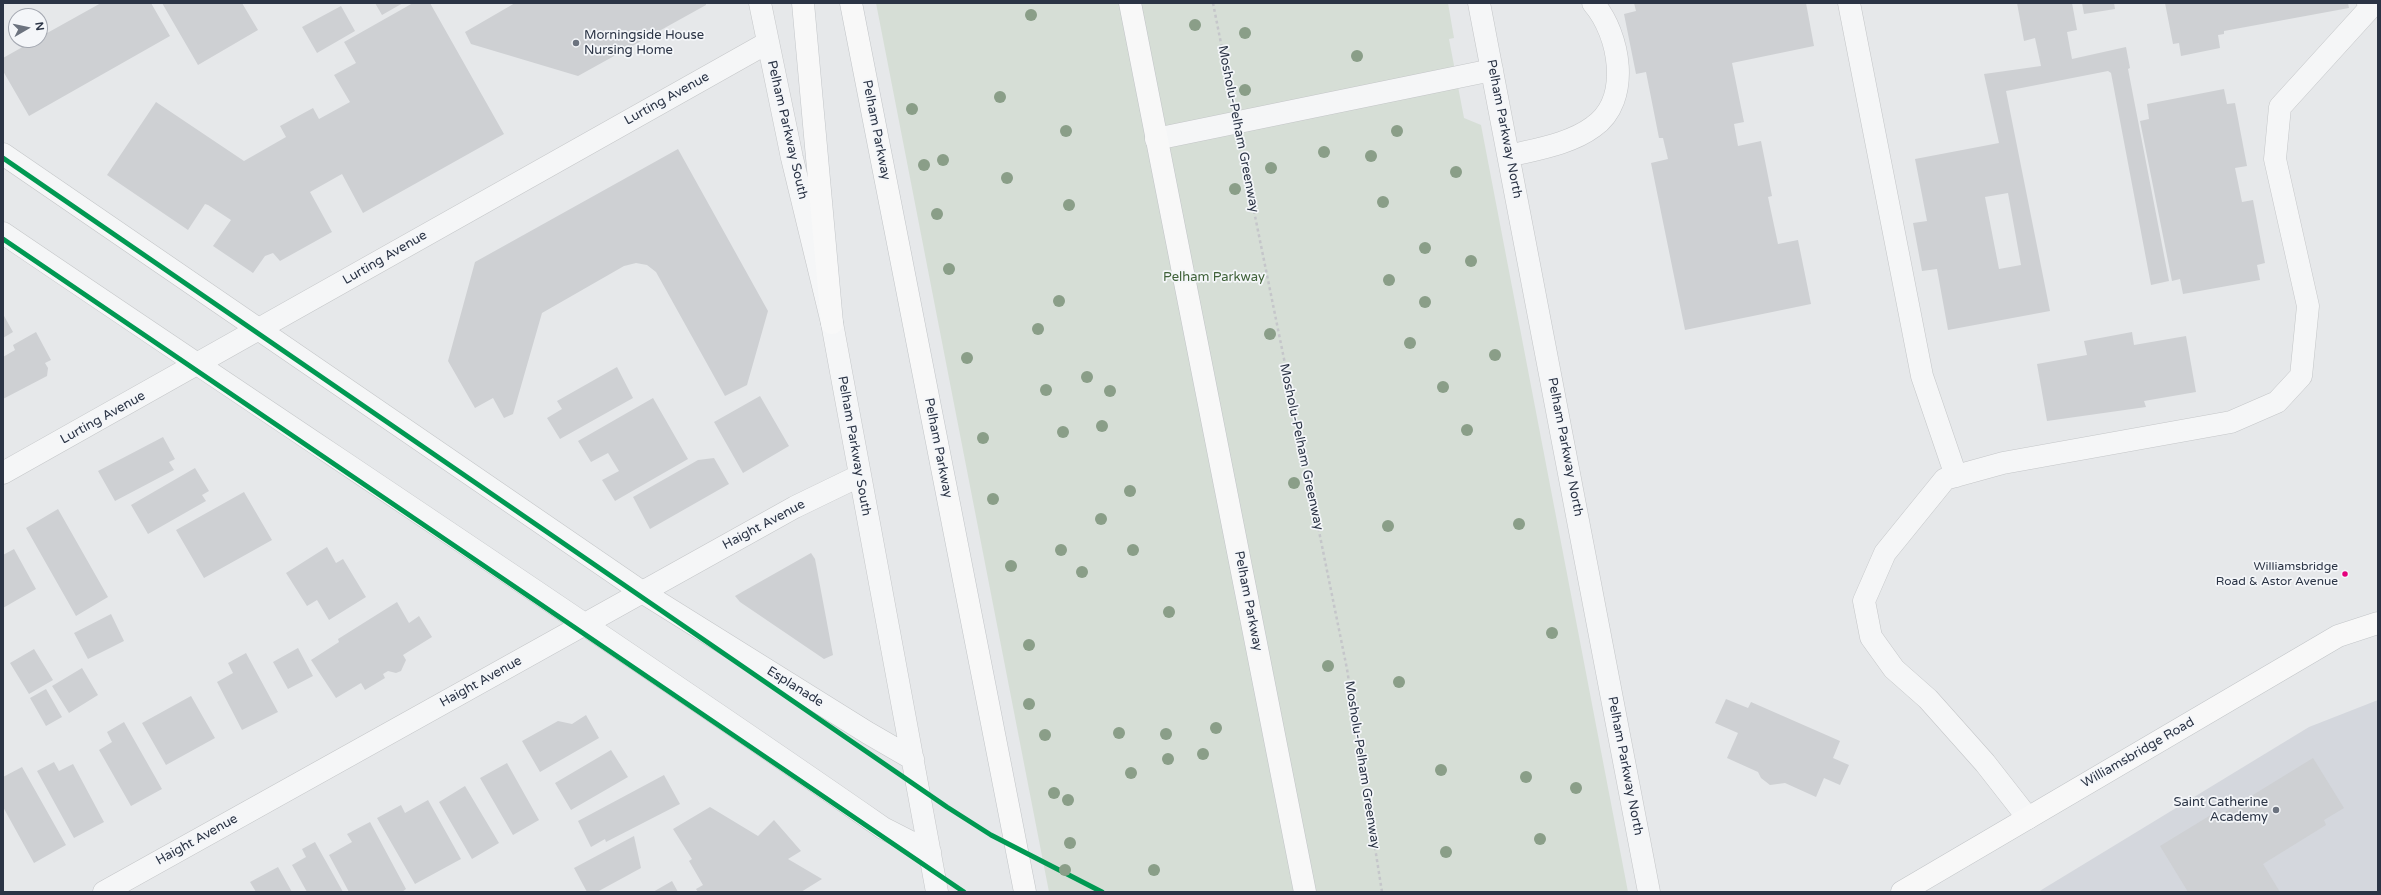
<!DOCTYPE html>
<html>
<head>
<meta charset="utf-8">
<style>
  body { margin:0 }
  #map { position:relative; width:2381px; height:895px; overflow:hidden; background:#e6e8ea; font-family:"Varela Round",sans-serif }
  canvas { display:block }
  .frame { position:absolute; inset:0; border:4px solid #2b3445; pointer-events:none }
  .north { position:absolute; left:8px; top:8px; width:40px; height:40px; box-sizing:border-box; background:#f4f6f9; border:1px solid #a4a8b1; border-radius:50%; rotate:81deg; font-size:11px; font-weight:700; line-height:16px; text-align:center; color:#2b3445 }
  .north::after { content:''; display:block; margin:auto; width:14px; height:18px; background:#6c737f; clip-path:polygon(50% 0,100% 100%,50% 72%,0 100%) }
</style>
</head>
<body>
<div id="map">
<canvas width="2381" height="895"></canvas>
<div class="frame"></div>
<div class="north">N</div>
</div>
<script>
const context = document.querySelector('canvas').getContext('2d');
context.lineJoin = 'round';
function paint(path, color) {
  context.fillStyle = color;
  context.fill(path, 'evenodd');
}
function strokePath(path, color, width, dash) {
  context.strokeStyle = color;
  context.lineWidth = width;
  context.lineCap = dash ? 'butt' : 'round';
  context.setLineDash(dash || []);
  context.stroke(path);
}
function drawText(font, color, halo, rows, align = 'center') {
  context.font = font + ' "Varela Round",sans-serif';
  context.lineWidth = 3.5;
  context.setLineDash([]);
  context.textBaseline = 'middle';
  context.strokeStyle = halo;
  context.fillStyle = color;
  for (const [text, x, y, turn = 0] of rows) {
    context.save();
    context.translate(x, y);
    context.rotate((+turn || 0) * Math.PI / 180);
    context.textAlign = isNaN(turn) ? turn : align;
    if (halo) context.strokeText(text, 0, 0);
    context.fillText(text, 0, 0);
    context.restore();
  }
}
paint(new Path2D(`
  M2378,700V892H2038L2309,727Z`), '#d4d7dd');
paint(new Path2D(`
  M876,3H1448L1454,38L1449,39L1464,118L1481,125L1628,892H1049Z`), '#d6ded6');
paint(new Path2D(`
  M101,3H151L170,36L29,116L3,71V58L35,40H40V37Z
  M162,3H242L258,30L198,65Z
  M375,3H403L382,15Z
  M413,3H430L504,134L363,213L342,174L310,192L332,232L280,261L273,253L265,256L253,273L213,246L231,220L208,205L205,204L188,230L107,175L156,102L244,161L286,137L280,126L313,108L319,119L350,102L334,75L356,63L344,42Z
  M515,3H706V5L578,76L471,44L465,32Z
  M1634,3H1806L1814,46L1732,63L1744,122L1734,124L1738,146L1761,141L1772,196L1768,197L1778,244L1798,240L1811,304L1685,330L1651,163L1668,159L1663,138H1659L1646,72L1636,74L1624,14L1636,11Z
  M2017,3H2072L2077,30L2067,32L2072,59L2126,47L2130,68L2128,69L2169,281L2151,285L2111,73L2108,71L2006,91L2050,311L1948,330L1937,269L1922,271L1913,223L1927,221L1915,159L1999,143L1984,74L2041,66L2035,38L2024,41ZM2008,193L2021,265L1999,269L1985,197Z
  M2082,3H2114L2115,9L2084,14Z
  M2165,3H2348L2349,8L2224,31V34L2218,35L2220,48L2181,56L2179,43L2173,44Z
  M341,6L355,31L317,53L302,27Z
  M2224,89L2227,104L2235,103L2247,166L2235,168L2242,202L2253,200L2265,263L2257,265L2260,280L2183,294L2180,279L2172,281L2140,121L2149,119L2147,104Z
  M678,149L768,311L747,385L725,396L656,272L647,265L636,263L624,266L542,313L513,414L504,418L493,398L475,408L448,361L475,262Z
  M3,314L13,332L3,338Z
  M36,332L51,360L45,363L48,368L47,376L3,399V357L15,350L13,345Z
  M2132,332L2134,345L2186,336L2196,392L2144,401L2146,407L2047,421L2037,364L2087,355L2084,341Z
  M617,367L633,398L560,439L547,418L562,409L557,401Z
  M760,396L789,446L743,473L714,422Z
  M653,398L688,459L615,501L602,480L619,471L608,453L591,462L578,441Z
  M163,437L175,459L169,462L174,470L115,501L98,471Z
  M714,458L729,484L650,529L633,497L698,460Z
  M195,468L209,491L202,495L206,501L148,534L131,505Z
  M244,492L272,540L204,578L176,530Z
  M58,509L108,597L76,616L26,528Z
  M327,547L336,563L343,559L366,597L329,620L317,600L307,606L286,573Z
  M14,549L36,589L3,608V555Z
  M811,553L815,559L833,655L824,659L740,602L735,596Z
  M397,602L409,623L419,616L432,637L403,655L406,660L401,671L396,673L388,671L383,674L385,678L365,690L361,683L336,698L311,660L339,642L338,639Z
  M111,614L124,641L88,659L74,633Z
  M298,648L313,676L288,689L273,662Z
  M34,649L53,680L29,694L10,663Z
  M246,653L278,712L242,730L217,682L233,673L228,663Z
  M82,668L98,695L69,713L52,686Z
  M46,689L62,717L46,726L30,698Z
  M191,696L215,738L166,765L142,723Z
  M1726,699L1748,708L1751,702L1840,741L1833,758L1849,765L1840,785L1824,778L1816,797L1785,783L1770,785L1761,778L1758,772L1727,758L1738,733L1715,723Z
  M586,715L599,738L540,772L522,741L558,721L572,724Z
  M124,722L162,789L131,806L99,750L112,742L107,732Z
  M611,750L628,777L571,810L555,783Z
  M2313,758L2344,808L2324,820L2326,825L2263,864L2280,892H2188L2160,846L2219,810L2222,814Z
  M54,762L59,771L73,764L104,822L74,838L37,771Z
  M507,763L539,820L513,835L480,778Z
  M22,767L66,845L34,863L3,807V777Z
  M664,775L680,804L606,842L605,839L591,847L578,821Z
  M465,786L499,843L472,859L439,802Z
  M428,800L461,859L415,884L377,818L401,805L405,813Z
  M710,807L758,836L774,820L801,851L788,859L822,879L801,892H698L696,889L703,885L689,861L692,859L673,829Z
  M370,822L406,889L402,892H349L329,855L352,842L347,834Z
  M634,836L641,868L597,892H587L574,868Z
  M315,842L343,892H307L292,865L306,857L302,849Z
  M278,867L292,892H256L250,882Z
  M672,881L678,892H653Z`), '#ced0d3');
const minor = new Path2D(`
  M760,3L792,158L832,323L937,892
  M1479,3L1649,892
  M1849,3L1922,376L1956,476
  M1156,139L1492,70
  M3,154L642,592L868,733L913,759
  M1509,156C1537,149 1570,144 1593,127C1632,100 1620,34 1593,3
  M3,233C296,432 592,626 883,828L930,852
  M3,473L767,43
  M2028,818L1985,763L1928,699L1894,669L1871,637L1864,601L1885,553L1945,479L2003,463L2231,422L2277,402L2301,376L2308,306L2275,159L2280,107L2369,9L2368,3
  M104,892L795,507L859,476`);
const major = new Path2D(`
  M803,3L832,323
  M851,3L1025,892
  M1130,3L1305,892
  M1902,892L2338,636L2378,623`);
strokePath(minor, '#c4c6c8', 23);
strokePath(major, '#c2c5c8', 23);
strokePath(new Path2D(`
  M1213,3L1231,94
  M1242,152L1347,669L1382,892`), '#c5c6ca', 2.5, [3, 3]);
strokePath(minor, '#f5f6f7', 22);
strokePath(major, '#f8f8f8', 22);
strokePath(new Path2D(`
  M3,158L947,807L991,835L1102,892
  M3,239L964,892`), '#009952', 5);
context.fillStyle = '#8a9e88';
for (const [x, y] of [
  [1031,15],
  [1195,25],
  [1245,33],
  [1357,56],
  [1245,90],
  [1000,97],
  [912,109],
  [1066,131],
  [1397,131],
  [1324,152],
  [1371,156],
  [943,160],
  [924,165],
  [1271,168],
  [1456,172],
  [1007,178],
  [1235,189],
  [1383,202],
  [1069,205],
  [937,214],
  [1425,248],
  [1471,261],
  [949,269],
  [1389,280],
  [1059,301],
  [1425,302],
  [1038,329],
  [1270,334],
  [1410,343],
  [1495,355],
  [967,358],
  [1087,377],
  [1443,387],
  [1046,390],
  [1110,391],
  [1102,426],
  [1467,430],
  [1063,432],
  [983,438],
  [1294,483],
  [1130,491],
  [993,499],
  [1101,519],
  [1519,524],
  [1388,526],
  [1061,550],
  [1133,550],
  [1011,566],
  [1082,572],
  [1169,612],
  [1552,633],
  [1029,645],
  [1328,666],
  [1399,682],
  [1029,704],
  [1216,728],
  [1119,733],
  [1166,734],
  [1045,735],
  [1203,754],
  [1168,759],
  [1441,770],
  [1131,773],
  [1526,777],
  [1576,788],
  [1054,793],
  [1068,800],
  [1540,839],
  [1070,843],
  [1446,852],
  [1065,870],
  [1154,870]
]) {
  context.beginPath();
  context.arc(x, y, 6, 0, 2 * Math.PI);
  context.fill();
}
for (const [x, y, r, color] of [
  [576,43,4,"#6c737f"],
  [2345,574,3.5,"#e5007d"],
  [2276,810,4,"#6c737f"]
]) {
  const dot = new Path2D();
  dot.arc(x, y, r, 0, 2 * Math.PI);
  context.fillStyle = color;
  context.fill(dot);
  strokePath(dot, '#f4f6f9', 1.5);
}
drawText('12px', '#2b3445', '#f4f6f9', [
  ["Williamsbridge",2338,567],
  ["Road & Astor Avenue",2338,582]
], 'right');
drawText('13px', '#2b3445', '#f4f6f9', [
  ["Morningside House",584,36],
  ["Nursing Home",584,51],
  ["Saint Catherine",2268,803,"right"],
  ["Academy",2268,818,"right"]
], 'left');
drawText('13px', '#2b3445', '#f4f6f9', [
  ["Lurting Avenue",667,99,-29],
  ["Mosholu-Pelham Greenway",1238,129,79],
  ["Pelham Parkway North",1504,129,79],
  ["Pelham Parkway South",787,130,77],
  ["Pelham Parkway",876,130,79],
  ["Lurting Avenue",385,258,-30],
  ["Lurting Avenue",103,418,-29],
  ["Pelham Parkway South",854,446,80],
  ["Mosholu-Pelham Greenway",1301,447,78],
  ["Pelham Parkway North",1565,447,79],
  ["Pelham Parkway",938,448,79],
  ["Haight Avenue",764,525,-28],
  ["Pelham Parkway",1248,601,79],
  ["Haight Avenue",481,682,-29],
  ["Esplanade",795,687,32],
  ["Williamsbridge Road",2138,753,-30],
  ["Mosholu-Pelham Greenway",1362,765,81],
  ["Pelham Parkway North",1625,766,79],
  ["Haight Avenue",197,840,-29]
]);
drawText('13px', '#3f6138', '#f4f6f9', [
  ["Pelham Parkway",1214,278]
]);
</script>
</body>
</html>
